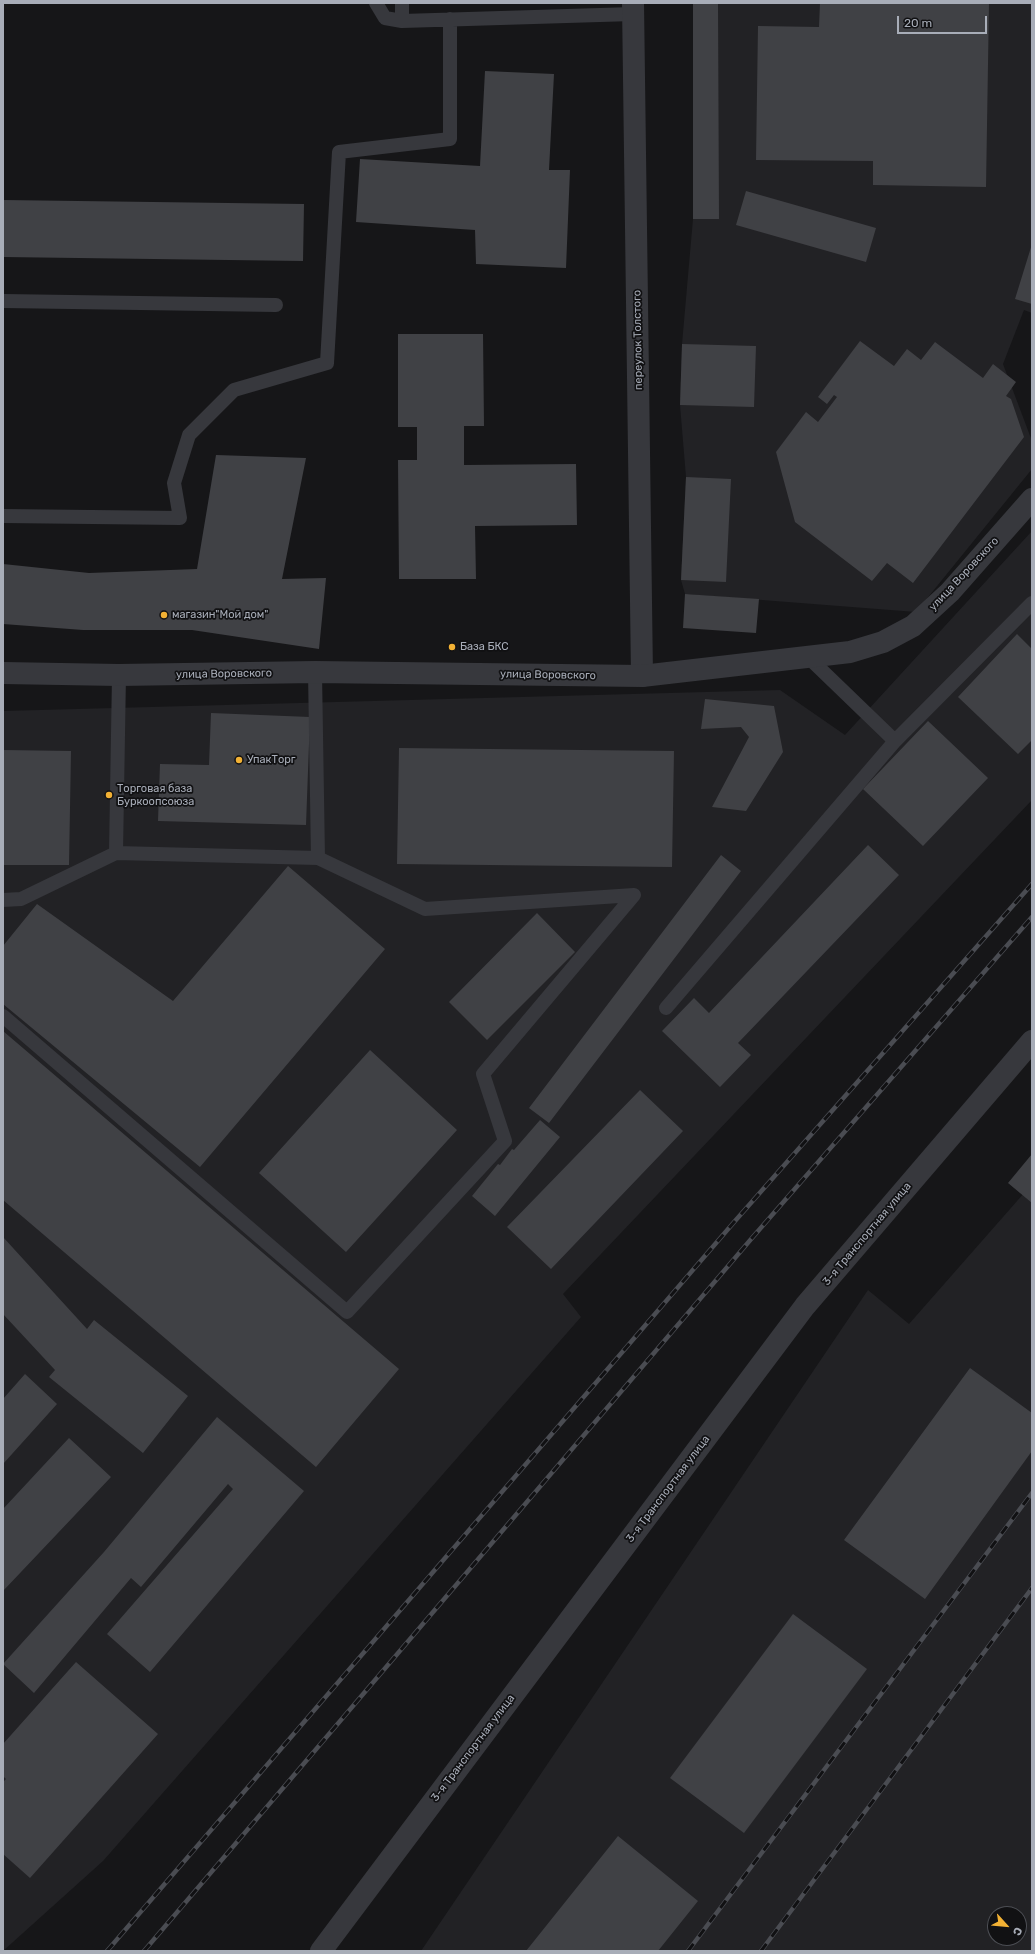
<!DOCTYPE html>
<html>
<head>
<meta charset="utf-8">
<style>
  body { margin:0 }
  #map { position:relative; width:1035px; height:1954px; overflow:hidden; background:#161618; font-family:Rubik,sans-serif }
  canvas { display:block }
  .frame { position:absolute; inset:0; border:4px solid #a8adb8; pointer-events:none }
  .north { position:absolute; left:987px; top:1906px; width:40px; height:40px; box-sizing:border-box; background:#111113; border:1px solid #4d4f55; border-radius:50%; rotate:117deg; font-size:11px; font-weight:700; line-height:16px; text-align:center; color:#a8adb8 }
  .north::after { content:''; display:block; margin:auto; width:14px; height:18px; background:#f2b134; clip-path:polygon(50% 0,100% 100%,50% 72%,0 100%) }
  .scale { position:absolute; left:897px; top:16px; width:90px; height:18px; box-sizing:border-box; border:2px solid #a8adb8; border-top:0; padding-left:5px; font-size:12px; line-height:14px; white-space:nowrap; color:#a8adb8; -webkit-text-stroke:3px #111113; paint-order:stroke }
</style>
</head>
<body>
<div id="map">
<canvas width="1035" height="1954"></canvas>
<div class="frame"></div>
<div class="north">С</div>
<div class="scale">20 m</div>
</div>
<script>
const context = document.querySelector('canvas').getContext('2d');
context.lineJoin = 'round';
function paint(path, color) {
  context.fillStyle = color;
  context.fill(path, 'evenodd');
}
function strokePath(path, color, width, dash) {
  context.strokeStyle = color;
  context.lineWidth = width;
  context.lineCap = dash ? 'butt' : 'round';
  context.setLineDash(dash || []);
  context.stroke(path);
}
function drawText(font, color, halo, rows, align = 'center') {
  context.font = font + ' Rubik,sans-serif';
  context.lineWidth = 3.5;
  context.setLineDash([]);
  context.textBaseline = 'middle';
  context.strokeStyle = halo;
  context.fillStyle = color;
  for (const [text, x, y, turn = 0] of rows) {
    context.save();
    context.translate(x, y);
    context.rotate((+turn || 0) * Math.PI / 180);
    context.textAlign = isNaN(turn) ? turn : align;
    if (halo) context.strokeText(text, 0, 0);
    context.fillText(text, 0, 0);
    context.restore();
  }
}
paint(new Path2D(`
  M693,3H1032V313L1024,310L1003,364L1032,441V469L916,612L685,594L681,580L686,477L680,405L682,344L693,219Z
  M1032,531V800L563,1294L581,1317L103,1861L3,1951V711L780,690L845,735Z
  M1032,1184V1951H421L868,1290L909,1324ZM995,1914H1019V1938H995Z`), '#222225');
paint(new Path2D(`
  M820,3H989L986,187L873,185V161L756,160L758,26L819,27Z
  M693,4H718L719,219H693Z
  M485,71L554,74L549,170H570L566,268L476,264L475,230L356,222L360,159L480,166Z
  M746,191L876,228L866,262L736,225Z
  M3,200L304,204L303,261L3,257Z
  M1032,244V304L1015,299Z
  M398,334H483L484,426H464V465L576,464L577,525L475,526L476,579H399L398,460H417V427H398Z
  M860,341L894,366L907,349L921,360L935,342L983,378L993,364L1016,382L1006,396L1011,399L1024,437L913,583L887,563L872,581L795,522L776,452L806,412L818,422L837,397L834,395L827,404L818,397Z
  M682,344L756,346L754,407L680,405Z
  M216,455L306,458L282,579L326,578L319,649L192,630H83L3,624V564L89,573L197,569Z
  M686,477L731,479L726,582L681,580Z
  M685,594L759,599L756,633L683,628Z
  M1017,634L1032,649V740L1018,754L958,697Z
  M705,699L774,706L783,752L746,811L712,807L749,737L741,727L701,729Z
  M211,713L310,717L306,825L158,821L160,764L209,765Z
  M928,721L988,778L923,846L863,789Z
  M399,748L674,751L672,867L397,864Z
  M3,750L71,751L69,865H3Z
  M868,845L899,875L738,1043L751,1055L720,1087L662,1031L694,998L709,1013Z
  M721,855L741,871L549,1123L529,1108Z
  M288,866L385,949L200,1167L3,1004V946L37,904L173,1001Z
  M537,913L575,952L487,1040L449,1002Z
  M3,1031L399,1369L316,1467L3,1200Z
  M370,1050L457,1130L346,1252L259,1173Z
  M640,1090L683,1131L551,1269L507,1227Z
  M540,1120L560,1137L495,1216L472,1196L498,1164L500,1165L512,1149L514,1150Z
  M1032,1154V1203L1008,1183Z
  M3,1237L87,1329L94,1320L188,1396L143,1453L49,1377L55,1370L3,1314Z
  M970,1368L1032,1413V1451L925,1599L844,1540Z
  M25,1374L57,1404L3,1464V1399Z
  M217,1417L304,1491L150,1672L107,1634L233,1489L228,1484L141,1587L131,1578L34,1693L3,1664L104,1552Z
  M69,1438L111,1477L3,1591V1509Z
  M793,1614L867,1669L744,1833L670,1778Z
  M76,1662L158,1734L30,1878L3,1854V1782L6,1779L3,1776V1744Z
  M618,1836L698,1901L658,1951H526Z`), '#404145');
strokePath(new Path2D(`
  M376,3L385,18L402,21L633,14
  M402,21V3
  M3,301L276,305
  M3,516L180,518L174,483L189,435L234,390L327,363L339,152L450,139V19
  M809,658L895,741L1032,603
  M315,672L318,858
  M116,853L119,675
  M3,900L21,899L116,853L318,858L425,909L634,895L483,1074L505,1141L347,1312L3,1016
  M666,1008L895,741`), '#37383d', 14);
strokePath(new Path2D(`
  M633,3L642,676`), '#37383d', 22);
strokePath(new Path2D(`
  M3,673L119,675L315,672L642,676L850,652L883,642L913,626L950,592L1032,499
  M321,1951L805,1306L1032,1041`), '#37383d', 22);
const rail = new Path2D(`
  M107,1951L735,1221L1032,884
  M144,1951L752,1238L1032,917
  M688,1951L1032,1493
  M761,1951L1032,1588`);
strokePath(rail, '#4a4c52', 4.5);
strokePath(rail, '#111113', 3, [9]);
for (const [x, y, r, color] of [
  [164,615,4,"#f2b134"],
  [452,647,4,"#f2b134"],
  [239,760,4,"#f2b134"],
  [109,795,4,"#f2b134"]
]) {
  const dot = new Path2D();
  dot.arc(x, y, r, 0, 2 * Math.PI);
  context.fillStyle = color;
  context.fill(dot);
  strokePath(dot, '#111113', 1.5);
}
drawText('11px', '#a8adb8', '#111113', [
  ["переулок Толстого",638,340,-91],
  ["улица Воровского",964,574,-47],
  ["улица Воровского",224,674,-1],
  ["улица Воровского",548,675,1],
  ["3-я Транспортная улица",867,1234,-50],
  ["3-я Транспортная улица",668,1489,-53],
  ["3-я Транспортная улица",473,1748,-53]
]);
drawText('11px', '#a8adb8', '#111113', [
  ["магазин\"Мой дом\"",172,615],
  ["База БКС",460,647],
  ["УпакТорг",247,760],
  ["Торговая база",117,789],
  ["Буркоопсоюза",117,802]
], 'left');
</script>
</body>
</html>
